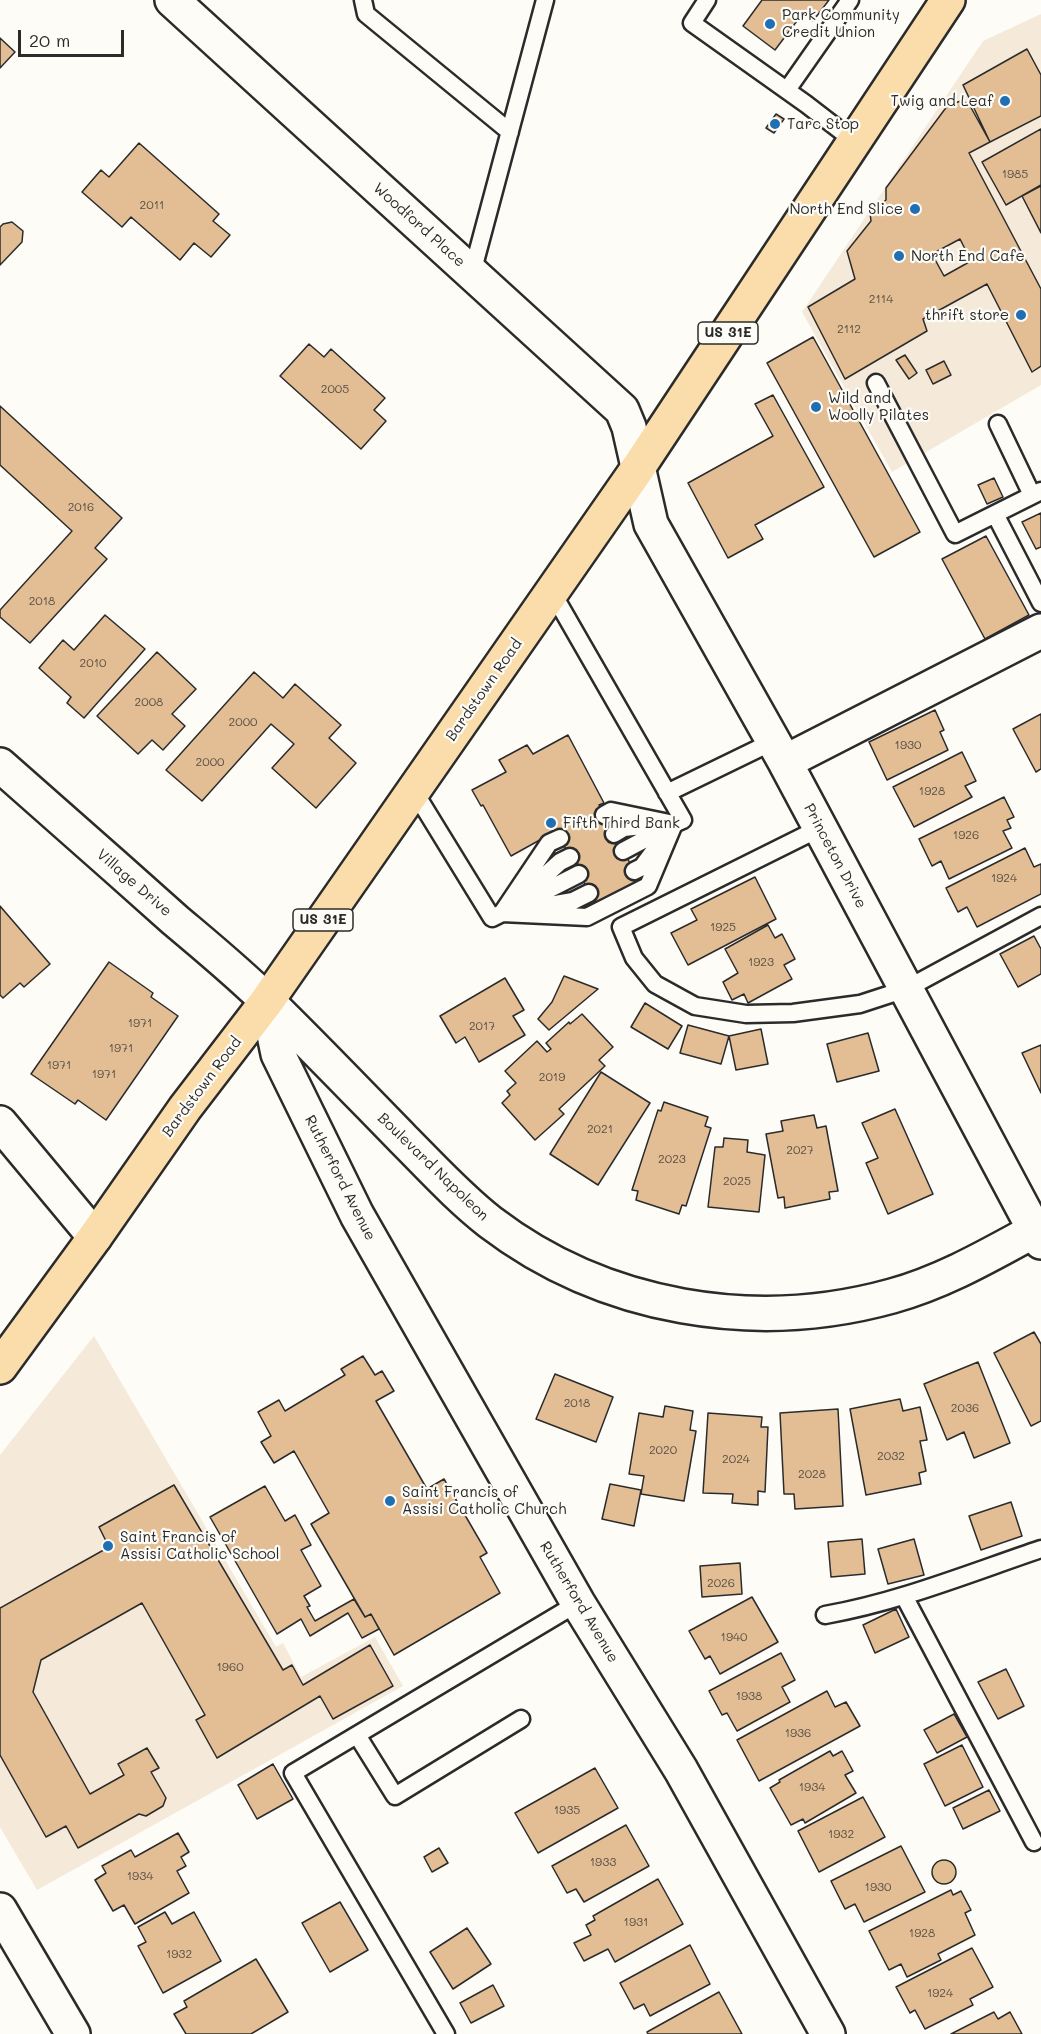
<!DOCTYPE html>
<html>
<head>
<meta charset="utf-8">
<style>
  body { margin:0 }
  #map { position:relative; width:1041px; height:2034px; overflow:hidden; background:#fdfcf7; font-family:Mali,sans-serif }
  canvas { display:block }
  .scale { position:absolute; left:18px; top:30px; width:106px; height:27px; box-sizing:border-box; border:3px solid #2b2b2b; border-top:0; padding-left:8px; font-size:18px; line-height:21px; white-space:nowrap; color:#2b2b2b; -webkit-text-stroke:4px #fdfcf7; paint-order:stroke }
</style>
</head>
<body>
<div id="map">
<canvas width="1041" height="2034"></canvas>
<div class="scale">20 m</div>
</div>
<script>
const context = document.querySelector('canvas').getContext('2d');
context.lineJoin = 'round';
function paint(path, color) {
  context.fillStyle = color;
  context.fill(path, 'evenodd');
}
function strokePath(path, color, width, dash) {
  context.strokeStyle = color;
  context.lineWidth = width;
  context.lineCap = dash ? 'butt' : 'round';
  context.setLineDash(dash || []);
  context.stroke(path);
}
function drawText(font, color, halo, rows, align = 'center') {
  context.font = font + ' Mali,sans-serif';
  context.lineWidth = 4.5;
  context.setLineDash([]);
  context.textBaseline = 'middle';
  context.strokeStyle = halo;
  context.fillStyle = color;
  for (const [text, x, y, turn = 0] of rows) {
    context.save();
    context.translate(x, y);
    context.rotate((+turn || 0) * Math.PI / 180);
    context.textAlign = isNaN(turn) ? turn : align;
    if (halo) context.strokeText(text, 0, 0);
    context.fillText(text, 0, 0);
    context.restore();
  }
}
paint(new Path2D(`
  M1041,14V385L892,472L802,312L983,41Z
  M94,1336L276,1647L283,1643L301,1677L375,1637L403,1686L37,1890L0,1827V1455Z`), '#f5e9d9');
const building = new Path2D(`
  M762,0H829L813,21L803,13L775,50L743,26Z
  M0,38L15,52L0,68Z
  M1027,49L1041,75V116L990,142L963,85Z
  M961,101L969,104L990,142L969,153L1041,289V366L1032,372L987,284L923,319L927,331L845,379L808,307L855,279L847,251L871,221L870,213L886,200V188L948,105ZM960,239L971,261L944,276L932,254Z
  M776,114L784,119L774,133L766,128Z
  M1041,129V185L1006,205L982,162Z
  M139,143L219,214L213,221L230,235L211,257L194,243L180,260L131,217L122,227L82,192L101,170L109,177Z
  M1041,186V233L1022,196Z
  M12,222L23,231L22,242L0,265V227L3,224Z
  M813,337L920,532L874,557L767,363Z
  M309,344L324,357L331,349L385,398L374,410L386,421L361,449L280,376Z
  M905,355L917,373L909,379L896,360Z
  M944,361L951,375L933,384L926,370Z
  M773,395L824,487L755,525L763,539L728,558L688,483L773,436L755,404Z
  M0,406L122,518L95,548L107,559L30,643L0,617V610L72,531L0,465Z
  M994,478L1003,497L987,504L978,485Z
  M1041,513V547L1036,549L1022,522Z
  M986,536L1029,615L985,639L942,559Z
  M105,615L145,649L84,718L67,703L71,697L39,668L63,640L74,650Z
  M157,652L196,689L172,714L185,726L163,750L152,740L138,754L97,716Z
  M254,672L283,698L295,684L341,725L329,738L356,763L316,808L272,768L294,744L271,724L202,801L166,770Z
  M935,710L944,730L940,732L948,750L887,780L869,742Z
  M1041,714V769L1036,772L1013,729Z
  M568,735L604,803L599,805L640,882L597,906L556,831L511,856L483,805L481,806L472,790L506,772L499,760L527,745L533,754Z
  M962,752L976,781L965,786L972,797L914,827L893,787Z
  M1004,797L1014,817L1007,820L1011,828L1003,831L1012,848L949,879L941,861L932,866L919,839Z
  M1025,848L1034,867L1041,864V894L977,927L967,907L958,912L946,888Z
  M755,877L776,919L688,965L671,933L697,920L691,909Z
  M0,906L50,964L24,987L20,983L3,998L0,995Z
  M768,925L775,938L782,934L795,959L784,965L792,979L748,1003L744,994L732,1000L723,982L738,973L725,949Z
  M1034,936L1041,949V974L1018,987L1000,954Z
  M109,962L153,993L151,997L178,1016L106,1120L78,1100L75,1104L31,1074Z
  M564,976L598,989L549,1030L538,1019L552,1002Z
  M505,978L524,1010L513,1016L525,1035L479,1062L465,1037L456,1043L440,1016Z
  M645,1003L682,1026L668,1049L631,1027Z
  M582,1014L613,1047L599,1060L605,1066L559,1109L564,1114L535,1140L502,1103L510,1095L507,1091L516,1083L505,1071L537,1041L547,1052L551,1049L546,1043L569,1022L570,1024Z
  M688,1025L729,1036L721,1064L680,1053Z
  M761,1029L768,1064L736,1070L729,1036Z
  M868,1033L879,1071L837,1082L827,1044Z
  M1041,1045V1093L1022,1053Z
  M601,1072L650,1103L598,1185L550,1154Z
  M664,1102L708,1117L705,1126L711,1128L686,1206L682,1205L679,1214L636,1200L638,1191L632,1190L658,1110L661,1111Z
  M895,1109L933,1194L888,1214L866,1163L878,1158L862,1123Z
  M814,1115L817,1128L826,1126L838,1191L829,1192L830,1199L785,1208L784,1197L778,1198L766,1134L783,1131L781,1121Z
  M724,1138L748,1140L747,1152L765,1155L759,1212L708,1207L715,1147H723Z
  M1034,1332L1041,1344V1421L1031,1426L994,1353Z
  M363,1356L375,1375L382,1371L394,1391L376,1401L427,1489L444,1479L487,1553L480,1557L500,1593L394,1655L371,1614L365,1617L311,1524L329,1513L294,1451L274,1463L261,1442L271,1436L258,1412L279,1400L285,1411L345,1375L341,1369Z
  M978,1362L1010,1443L974,1458L964,1432L947,1440L924,1384Z
  M555,1374L613,1397L596,1442L536,1419Z
  M900,1399L903,1411L920,1407L927,1440L920,1441L926,1471L919,1473L921,1484L866,1495L850,1409Z
  M665,1406L693,1411L690,1430L696,1431L684,1501L641,1494L644,1476L629,1474L639,1413L663,1417Z
  M838,1409L843,1506L795,1509L794,1494H784L780,1413Z
  M708,1413L762,1417L761,1427H768L765,1492L758,1491V1505L732,1503L733,1494L703,1493Z
  M610,1484L641,1490L634,1526L602,1519Z
  M174,1485L283,1670L292,1665L303,1685L370,1645L393,1686L333,1719L320,1696L217,1758L196,1720L205,1715L142,1603L41,1660L33,1692L90,1794L124,1775L118,1764L147,1748L159,1768L151,1772L166,1798L163,1806L146,1816L139,1814L78,1848L66,1826L46,1837L0,1755V1608L109,1547L99,1527Z
  M265,1486L285,1521L295,1515L311,1545L301,1550L321,1586L304,1596L310,1606L307,1607L315,1621L354,1599L365,1617L371,1614L379,1629L362,1638L348,1613L310,1636L301,1619L277,1634L210,1517Z
  M1011,1502L1022,1536L981,1550L969,1516Z
  M862,1539L865,1574L831,1577L828,1542Z
  M914,1539L924,1575L888,1584L878,1549Z
  M740,1563L742,1594L702,1597L700,1566Z
  M752,1597L778,1642L720,1674L710,1656L705,1659L689,1631Z
  M896,1609L909,1637L875,1653L863,1625Z
  M781,1653L795,1680L782,1687L790,1702L737,1731L727,1713L722,1715L709,1691Z
  M1006,1669L1024,1706L998,1719L978,1682Z
  M827,1691L835,1707L846,1702L860,1726L759,1781L737,1740Z
  M954,1714L967,1737L937,1753L924,1730Z
  M962,1745L983,1787L945,1806L924,1764Z
  M830,1751L833,1756L842,1751L853,1771L845,1775L856,1793L805,1823L803,1819L791,1825L770,1788L780,1782L779,1780Z
  M273,1764L293,1799L257,1819L238,1785Z
  M595,1768L618,1808L538,1853L515,1813Z
  M989,1790L1000,1811L963,1829L953,1808Z
  M863,1797L885,1837L819,1872L798,1831Z
  M626,1825L649,1866L584,1902L576,1889L567,1893L552,1866Z
  M178,1833L189,1852L181,1857L186,1866L177,1871L189,1893L135,1924L124,1905L113,1911L95,1880L106,1873L102,1866L131,1850L135,1857Z
  M901,1846L925,1892L864,1922L855,1904L845,1909L831,1881Z
  M439,1848L448,1863L432,1872L424,1857Z
  M932 1872a12 12 0 1 1 24 0a12 12 0 1 1-24 0Z
  M658,1879L683,1924L615,1962L608,1949L584,1961L574,1943L591,1935L586,1925L595,1920L593,1916Z
  M951,1890L953,1895L961,1891L971,1910L965,1913L975,1935L938,1954L941,1960L907,1977L901,1964L889,1970L869,1931Z
  M340,1902L368,1950L330,1972L302,1923Z
  M165,1912L172,1924L194,1912L221,1961L163,1993L138,1946L146,1942L138,1927Z
  M467,1928L491,1964L453,1989L430,1952Z
  M690,1945L710,1984L650,2016L644,2004L634,2009L620,1983Z
  M972,1948L993,1987L970,1999L973,2005L925,2029L915,2010L910,2013L896,1987Z
  M256,1959L288,2012L251,2034H186L174,2014L187,2007L184,2001Z
  M493,1985L504,2006L471,2023L460,2003Z
  M719,1992L742,2034H648L647,2032Z
  M994,2012L998,2019L1010,2012L1022,2034H951Z`);
paint(building, '#e3be94');
strokePath(building, '#2b2b2b', 1.5);
const lane = new Path2D(`
  M363,0L366,14L510,132
  M707,0L692,23L806,104L854,141
  M787,90L850,0
  M472,273L545,0
  M876,383L955,534L1041,491
  M998,424L1032,495
  M995,514L1041,603
  M552,592L683,820L674,824L611,811L604,815
  M414,791L492,918L502,913L549,843L560,838
  M667,793L774,741
  M820,828L621,927L634,958L655,984L695,1006L746,1014L793,1013L860,1004L906,989L1041,916
  M614,834L624,828L652,825
  M623,851L668,827
  M634,871L642,867L659,844
  M519,899L560,862L570,857
  M524,902L579,874
  M533,908L573,901L589,893
  M502,913L587,917L648,886L674,824
  M904,1596L1034,1842
  M825,1615C899,1602 970,1573 1041,1549
  M357,1735L395,1796L521,1719
  M446,2034L293,1773L578,1603`);
const street = new Path2D(`
  M172,0L622,410L629,427L651,524L785,762L1041,1242
  M785,762L1041,631
  M0,765C58,816 117,868 175,920C207,947 240,974 270,1004C315,1048 359,1094 403,1139C431,1167 458,1197 490,1222C604,1309 755,1334 892,1296C946,1281 993,1253 1041,1227
  M267,1001L278,1054L357,1215L578,1603L681,1770L828,2034
  M0,1123L95,1237
  M0,1910L73,2034`);
const primary = new Path2D(`
  M0,1367L95,1237L185,1108L267,1001L638,468L948,0`);
strokePath(lane, '#2b2b2b', 21);
strokePath(street, '#2b2b2b', 38);
strokePath(primary, '#2b2b2b', 38);
strokePath(lane, '#fdfcf7', 16);
strokePath(street, '#fdfcf7', 33);
strokePath(primary, '#faddab', 33);
for (const [x, y, r, color] of [
  [770,24,6,"#1f6fb2"],
  [1005,101,6,"#1f6fb2"],
  [775,124,6,"#1f6fb2"],
  [915,209,6,"#1f6fb2"],
  [899,256,6,"#1f6fb2"],
  [1021,315,6,"#1f6fb2"],
  [816,407,6,"#1f6fb2"],
  [551,823,6,"#1f6fb2"],
  [390,1501,6,"#1f6fb2"],
  [108,1546,6,"#1f6fb2"]
]) {
  const dot = new Path2D();
  dot.arc(x, y, r, 0, 2 * Math.PI);
  context.fillStyle = color;
  context.fill(dot);
  strokePath(dot, '#fdfcf7', 2);
}
drawText('12px', '#595045', null, [
  ["1985",1015,174],
  ["2011",152,205],
  ["2114",881,299],
  ["2112",849,329],
  ["2005",335,389],
  ["2016",81,507],
  ["2018",42,601],
  ["2010",93,663],
  ["2008",149,702],
  ["2000",243,722],
  ["1930",908,745],
  ["2000",210,762],
  ["1928",932,791],
  ["1926",966,835],
  ["1924",1004,878],
  ["1925",723,927],
  ["1923",761,962],
  ["1971",140,1023],
  ["2017",482,1026],
  ["1971",121,1048],
  ["1971",59,1065],
  ["1971",104,1074],
  ["2019",552,1077],
  ["2021",600,1129],
  ["2027",800,1150],
  ["2023",672,1159],
  ["2025",737,1181],
  ["2018",577,1403],
  ["2036",965,1408],
  ["2020",663,1450],
  ["2032",891,1456],
  ["2024",736,1459],
  ["2028",812,1474],
  ["2026",721,1583],
  ["1940",734,1637],
  ["1960",230,1667],
  ["1938",749,1696],
  ["1936",798,1733],
  ["1934",812,1787],
  ["1935",567,1810],
  ["1932",841,1834],
  ["1933",603,1862],
  ["1934",140,1876],
  ["1930",878,1887],
  ["1931",636,1922],
  ["1928",922,1933],
  ["1932",179,1954],
  ["1924",940,1993]
]);
for (const [x, y, w] of [
  [728,333,60],
  [323,920,60]
]) {
  const box = new Path2D();
  box.roundRect(x - w / 2, y - 11, w, 22, 4.5);
  context.fillStyle = '#fdfcf7';
  context.fill(box);
  strokePath(box, '#2b2b2b', 1.5);
}
drawText('bold 14px', '#2b2b2b', null, [
  ["US 31E",728,333],
  ["US 31E",323,920]
]);
drawText('15px', '#2b2b2b', '#fdfcf7', [
  ["Park Community",782,15],
  ["Credit Union",782,32],
  ["Twig and Leaf",993,101,"right"],
  ["Tarc Stop",787,124],
  ["North End Slice",903,209,"right"],
  ["North End Cafe",911,256],
  ["thrift store",1009,315,"right"],
  ["Wild and",828,398],
  ["Woolly Pilates",828,415],
  ["Fifth Third Bank",563,823],
  ["Saint Francis of",402,1492],
  ["Assisi Catholic Church",402,1509],
  ["Saint Francis of",120,1537],
  ["Assisi Catholic School",120,1554]
], 'left');
drawText('15px', '#2b2b2b', '#fdfcf7', [
  ["Woodford Place",419,225,42],
  ["Bardstown Road",484,690,-55],
  ["Princeton Drive",835,856,62],
  ["Village Drive",134,883,41],
  ["Bardstown Road",202,1087,-53],
  ["Boulevard Napoleon",433,1167,44],
  ["Rutherford Avenue",340,1178,63],
  ["Rutherford Avenue",579,1602,59]
]);
</script>
</body>
</html>
